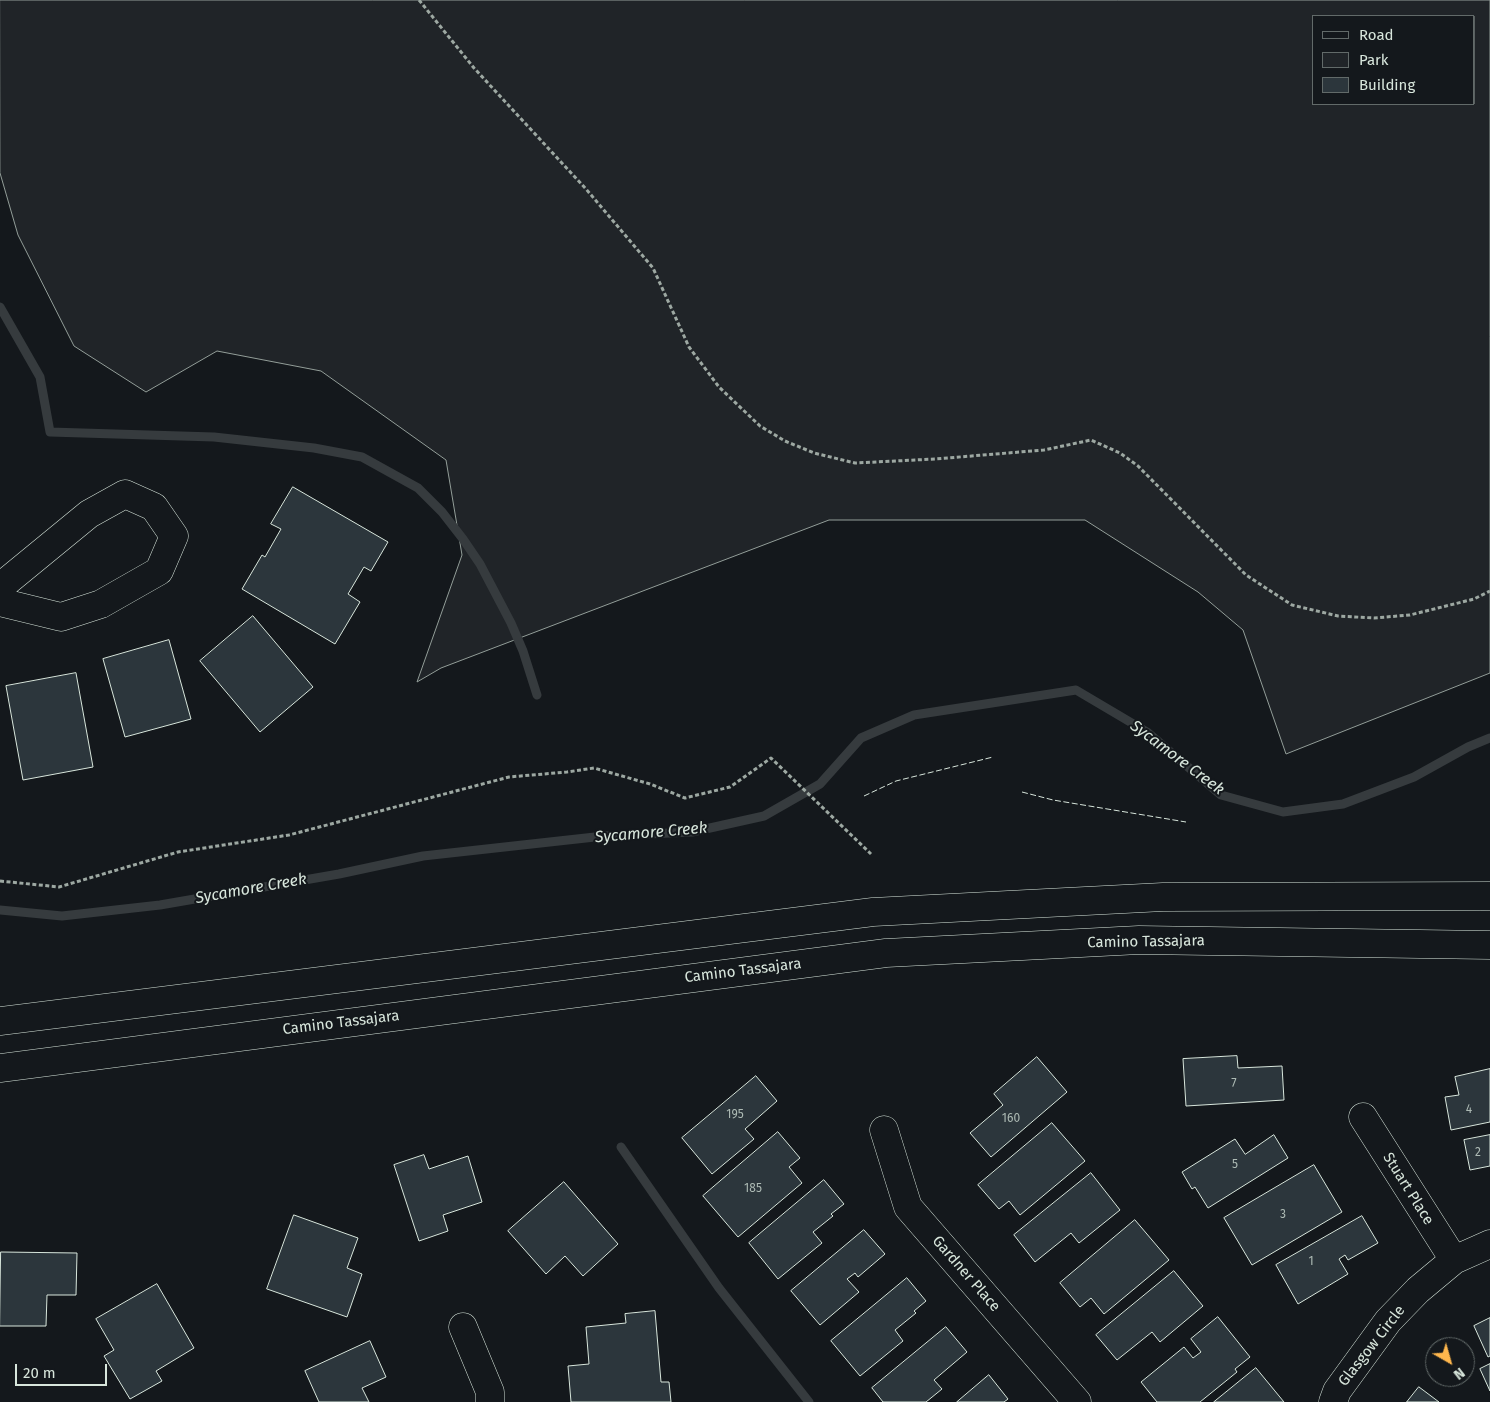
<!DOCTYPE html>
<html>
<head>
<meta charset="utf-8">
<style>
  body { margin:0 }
  #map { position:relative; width:1490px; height:1402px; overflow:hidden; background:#14181c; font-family:"Fira Sans",sans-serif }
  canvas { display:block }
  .legend { position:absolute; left:1312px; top:15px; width:162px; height:90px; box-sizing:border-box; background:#14181c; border:1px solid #626a69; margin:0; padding:6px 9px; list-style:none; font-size:15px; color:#d8e6dc }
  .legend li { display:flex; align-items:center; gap:10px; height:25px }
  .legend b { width:25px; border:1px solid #626a69 }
  .north { position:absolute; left:1425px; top:1337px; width:50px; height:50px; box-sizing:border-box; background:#14181c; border:1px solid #626a69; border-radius:50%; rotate:142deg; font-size:14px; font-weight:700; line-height:20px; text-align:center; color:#d8e6dc }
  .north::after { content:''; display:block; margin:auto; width:18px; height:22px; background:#ffb74d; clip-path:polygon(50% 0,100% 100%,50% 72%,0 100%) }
  .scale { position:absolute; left:15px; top:1364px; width:92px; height:22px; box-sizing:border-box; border:2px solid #d8e6dc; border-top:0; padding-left:6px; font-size:15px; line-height:18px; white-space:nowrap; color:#d8e6dc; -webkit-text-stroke:4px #14181c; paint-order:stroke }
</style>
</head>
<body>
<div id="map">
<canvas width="1490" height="1402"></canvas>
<ul class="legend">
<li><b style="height:6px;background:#14181c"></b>Road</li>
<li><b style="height:14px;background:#202428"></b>Park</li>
<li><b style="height:14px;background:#2c363c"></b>Building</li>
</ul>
<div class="north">N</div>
<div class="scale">20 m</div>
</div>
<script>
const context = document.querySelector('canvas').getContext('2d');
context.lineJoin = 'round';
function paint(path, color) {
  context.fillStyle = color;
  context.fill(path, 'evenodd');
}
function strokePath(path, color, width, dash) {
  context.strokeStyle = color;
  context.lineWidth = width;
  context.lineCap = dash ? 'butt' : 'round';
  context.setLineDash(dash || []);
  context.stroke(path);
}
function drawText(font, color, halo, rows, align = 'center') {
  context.font = font + ' "Fira Sans",sans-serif';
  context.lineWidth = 4;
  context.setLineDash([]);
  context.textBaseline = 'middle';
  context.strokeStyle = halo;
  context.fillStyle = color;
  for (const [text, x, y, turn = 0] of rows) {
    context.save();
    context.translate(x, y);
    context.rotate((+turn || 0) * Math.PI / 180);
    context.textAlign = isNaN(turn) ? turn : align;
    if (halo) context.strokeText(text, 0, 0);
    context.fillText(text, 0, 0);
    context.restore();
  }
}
const green = new Path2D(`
  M0,0H1490V673L1286,754L1243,630L1198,592L1085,520H829L441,668L417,682L462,555L446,460L321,371L217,351L146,392L74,346L18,235L0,173ZM1314,16H1474V104H1314Z`);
paint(green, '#202428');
strokePath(green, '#939e99', 1);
strokePath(new Path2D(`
  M0,307L40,377L50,432L214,437L314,448L362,457L418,488L442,512L463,539L480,564L511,623L523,651L537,695
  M0,910L62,916L160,905L339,874L423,856L604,836L692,832L764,816L820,784L861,738L914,715L1076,690L1147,732L1221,795L1283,812L1343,804L1414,777L1468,747L1490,738
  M621,1147L719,1288L809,1402`), '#363b3e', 9);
const building = new Path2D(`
  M293,487L388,542L371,571L364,567L348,594L360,602L335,644L242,589L262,555L265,557L281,529L271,524Z
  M253,616L313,687L260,732L200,661Z
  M169,640L191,719L125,737L103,659Z
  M76,673L93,767L23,780L6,686Z
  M1237,1056L1238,1068L1282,1066L1284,1100L1186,1106L1183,1059Z
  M1037,1057L1067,1092L991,1157L970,1133L1003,1105L994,1094Z
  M1490,1069V1122L1451,1130L1445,1097L1459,1095L1455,1077Z
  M756,1076L777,1101L745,1129L754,1139L712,1174L682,1138Z
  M1052,1123L1085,1161L1020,1215L1009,1201L999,1209L978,1185Z
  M778,1132L800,1158L789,1167L802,1183L738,1237L703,1196Z
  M1274,1135L1288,1158L1208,1208L1195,1187L1192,1189L1182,1172L1235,1139L1245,1154Z
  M1490,1135V1166L1470,1170L1464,1140Z
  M424,1155L429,1169L468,1156L482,1202L443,1215L448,1231L419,1241L394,1165Z
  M1314,1165L1342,1212L1252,1265L1224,1218Z
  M1091,1173L1120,1210L1079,1243L1071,1233L1035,1262L1014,1235Z
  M824,1180L844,1204L831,1214L833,1216L813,1232L822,1243L778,1279L749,1243Z
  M564,1182L618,1244L583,1276L565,1256L546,1274L508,1231Z
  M294,1215L358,1238L347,1268L362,1274L347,1317L267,1289Z
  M1362,1216L1378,1243L1348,1260L1345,1255L1339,1259L1348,1274L1298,1304L1276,1265Z
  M1135,1220L1169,1260L1104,1314L1091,1298L1080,1307L1060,1283Z
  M864,1230L885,1254L858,1277L855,1273L847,1279L859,1292L820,1325L791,1291Z
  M1,1252L77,1253L76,1295H47L46,1326H0Z
  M1174,1271L1203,1306L1160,1342L1152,1332L1117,1360L1096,1335Z
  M907,1278L926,1301L914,1311L916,1313L895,1330L903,1341L860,1376L831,1341Z
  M157,1284L194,1348L156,1371L162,1381L130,1399L104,1356L114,1350L96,1319Z
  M655,1311L661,1382H669L671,1402H571L568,1366L589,1364L586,1327L626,1323L625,1314Z
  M1218,1317L1250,1357L1235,1369L1237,1372L1200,1402H1157L1141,1382L1184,1347L1193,1358L1201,1352L1191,1339Z
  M1490,1318V1356L1488,1357L1474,1326Z
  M946,1327L967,1352L934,1380L942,1389L926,1402H883L872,1388Z
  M370,1341L386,1377L362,1388L369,1402H319L305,1371Z
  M1490,1364V1391L1480,1369Z
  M1256,1368L1284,1402H1214Z
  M989,1375L1008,1399L1004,1402H957Z
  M1419,1387L1439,1402H1407Z`);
paint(building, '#2c363c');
strokePath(building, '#d8e6dc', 1);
const minor = new Path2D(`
  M0,587L89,514L125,494L154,507L174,536L159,571L101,604L61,617L0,602
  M1363,1117L1454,1260
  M884,1130L908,1207L1077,1402
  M463,1327L490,1392V1402
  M1333,1402L1337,1391L1388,1321L1418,1290L1454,1260L1490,1244`);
const major = new Path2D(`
  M0,1021L873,912L1163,897L1490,896
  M0,1068L886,953L1139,940L1490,945`);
strokePath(minor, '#d8e6dc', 29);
strokePath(major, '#d8e6dc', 29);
strokePath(new Path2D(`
  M419,0L474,68L586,189L653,268L689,347L719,387L760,426L785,441L814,453L855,463L935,459L1044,450L1091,440L1120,453L1138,466L1246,575L1292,605L1338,616L1374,618L1410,615L1474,599L1490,591
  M0,881L59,887L178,852L289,835L509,777L567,772L594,768L650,784L685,798L730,787L771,758L871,854`), '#9da8a2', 3, [4, 2.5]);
strokePath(minor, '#14181c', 28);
strokePath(major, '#14181c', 28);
strokePath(new Path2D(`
  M1022,792L1053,800L1186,822
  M864,796L896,781L993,757`), '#d8e6dc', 1, [6, 2.5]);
drawText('12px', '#adbab4', null, [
  ["7",1234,1084],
  ["4",1469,1110],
  ["195",735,1115],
  ["160",1011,1119],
  ["2",1478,1153],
  ["5",1235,1165],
  ["185",753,1189],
  ["3",1283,1215],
  ["1",1311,1262]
]);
drawText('15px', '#d8e6dc', '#14181c', [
  ["Camino Tassajara",1146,942,-1],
  ["Camino Tassajara",743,971,-7],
  ["Camino Tassajara",341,1023,-7],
  ["Stuart Place",1408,1189,58],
  ["Gardner Place",966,1274,49],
  ["Glasgow Circle",1372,1346,-52]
]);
drawText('italic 16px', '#d8e6dc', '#14181c', [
  ["Sycamore Creek",1177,758,37],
  ["Sycamore Creek",651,833,-5],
  ["Sycamore Creek",251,889,-10]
]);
</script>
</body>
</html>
